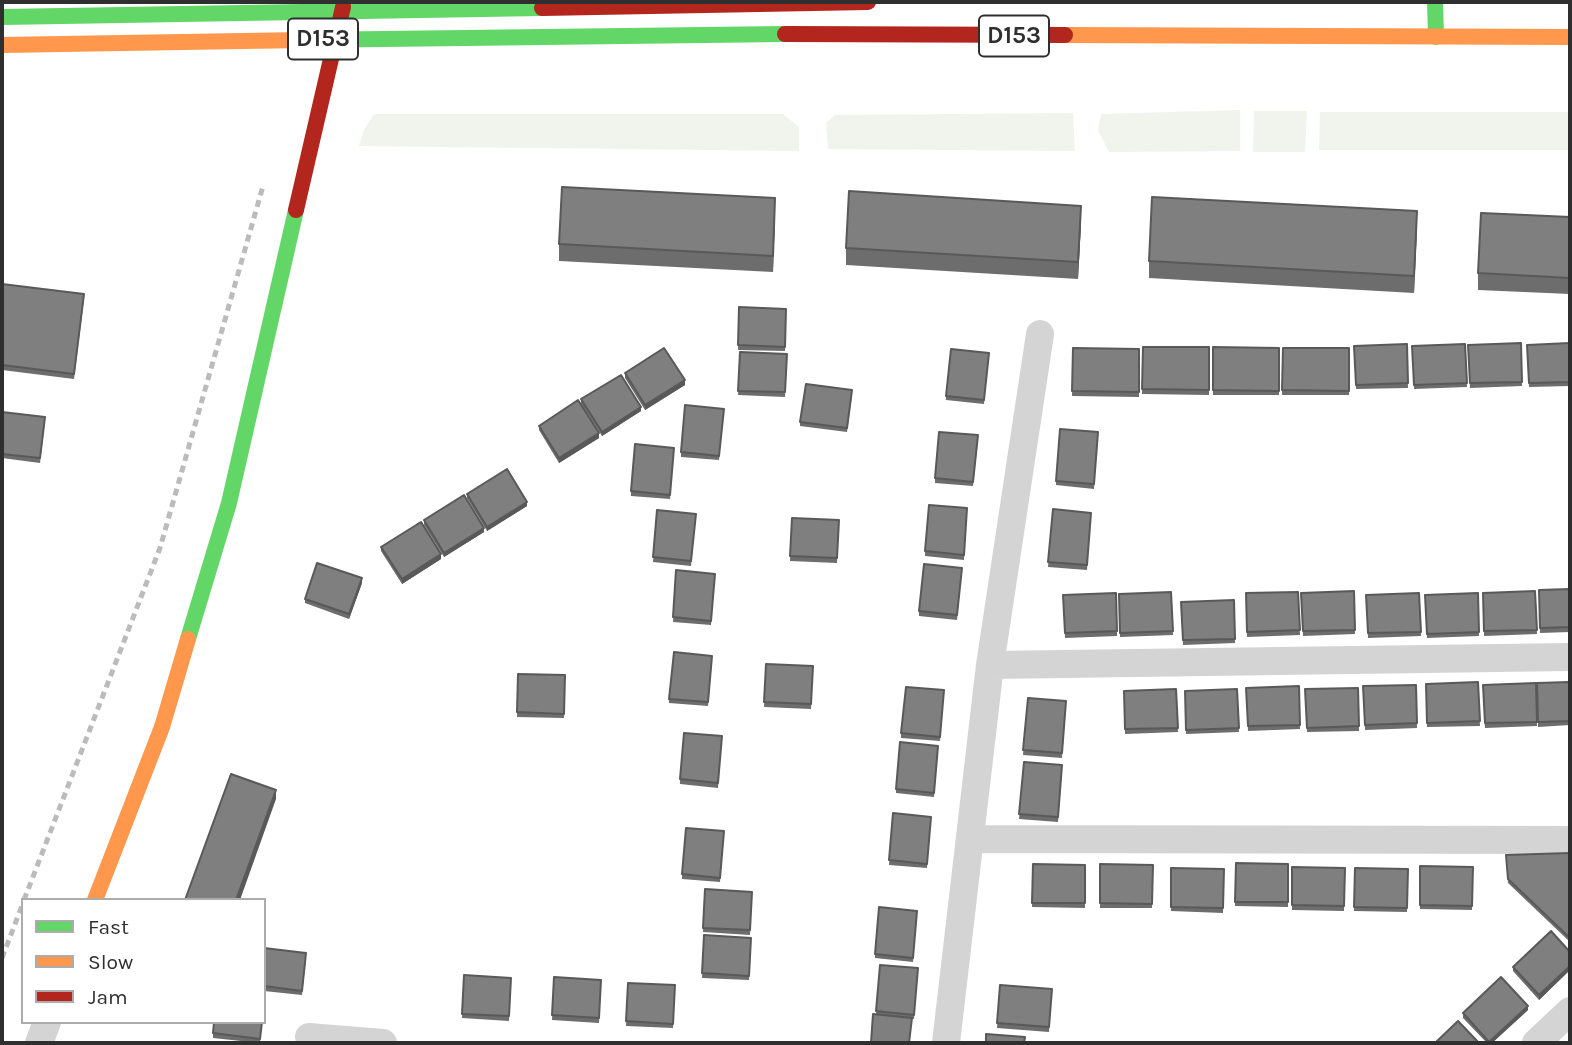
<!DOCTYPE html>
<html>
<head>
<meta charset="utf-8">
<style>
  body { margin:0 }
  #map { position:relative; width:1572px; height:1045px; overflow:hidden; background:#fff; font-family:Karla,sans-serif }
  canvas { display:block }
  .frame { position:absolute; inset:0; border:4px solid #2f2f2f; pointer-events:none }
  .legend { position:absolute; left:21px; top:898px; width:245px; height:126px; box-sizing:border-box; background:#fff; border:2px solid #acacac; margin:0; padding:9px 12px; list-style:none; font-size:21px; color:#2f2f2f }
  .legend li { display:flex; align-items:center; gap:14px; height:35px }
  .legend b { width:35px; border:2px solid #acacac }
</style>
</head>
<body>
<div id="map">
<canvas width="1572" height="1045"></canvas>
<div class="frame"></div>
<ul class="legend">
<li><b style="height:9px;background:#63d668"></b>Fast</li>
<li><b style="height:9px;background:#ff974d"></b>Slow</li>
<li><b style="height:9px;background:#b3261e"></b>Jam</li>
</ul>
</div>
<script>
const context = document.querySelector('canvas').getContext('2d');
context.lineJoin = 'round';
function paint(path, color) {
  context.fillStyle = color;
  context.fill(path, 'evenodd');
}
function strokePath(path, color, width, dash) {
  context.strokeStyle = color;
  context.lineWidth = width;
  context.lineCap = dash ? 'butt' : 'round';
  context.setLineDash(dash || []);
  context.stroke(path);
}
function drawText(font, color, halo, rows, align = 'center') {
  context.font = font + ' Karla,sans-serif';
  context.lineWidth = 7;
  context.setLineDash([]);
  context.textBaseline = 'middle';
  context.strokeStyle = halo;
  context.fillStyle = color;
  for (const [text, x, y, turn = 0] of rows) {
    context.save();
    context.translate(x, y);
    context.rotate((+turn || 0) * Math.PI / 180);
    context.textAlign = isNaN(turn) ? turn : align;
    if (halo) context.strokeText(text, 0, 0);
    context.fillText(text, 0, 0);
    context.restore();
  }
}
paint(new Path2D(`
  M1240,110V151L1109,152L1098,130L1101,114Z
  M1254,111H1307L1305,152H1253Z
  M1320,112H1570V150H1319Z
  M1073,113L1075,151L828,149L826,123L835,115Z
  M374,114H783L799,127V151L359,146L364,130Z`), '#f0f4ed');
strokePath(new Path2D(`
  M990,665L1570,657
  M970,839L1570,840
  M309,1037L383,1043
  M39,1043L47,1022
  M946,1043L990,665L1040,334
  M1536,1043L1570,1011`), '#d4d4d4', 28);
strokePath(new Path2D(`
  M1435,2L1436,37
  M2,17L542,8
  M303,40L785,34
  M188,639L229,503L296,210`), '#63d668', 16);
strokePath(new Path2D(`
  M1065,35L1570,37
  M2,45L303,40
  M95,900L162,727L188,639`), '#ff974d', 16);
strokePath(new Path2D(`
  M542,8L868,2
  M785,34L1065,35
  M296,210L343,7`), '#b3261e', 16);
strokePath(new Path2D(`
  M24,900L160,548L263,186
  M2,958L23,903`), '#bbb', 5, [7, 5]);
paint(new Path2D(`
  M775,215L773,272L559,261V244Z
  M1570,217V294L1478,290V273Z
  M1081,223L1078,279L846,265V248Z
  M1417,228L1414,293L1149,278V261Z
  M2,284L84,299L74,379L2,370Z
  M739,307L786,309L785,351L738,350Z
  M1521,343L1522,386L1470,388L1468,345Z
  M1570,343V386L1529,387L1527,345Z
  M1407,344L1408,388L1356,389L1354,346Z
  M1465,344L1467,387L1414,389L1412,346Z
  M1143,347H1209V395L1142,394Z
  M1213,347L1279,348V395H1213Z
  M1073,348L1139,349V397L1072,396Z
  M1283,348H1349V395H1282Z
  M740,352L787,354L785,397L738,395Z
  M989,353L984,404L946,400V396Z
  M625,373L685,385L645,410L625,378Z
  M852,395L847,432L800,426V422Z
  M581,399L641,411L602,436L581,404Z
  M724,409L719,460L681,457V452Z
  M2,412L45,421L40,463L2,458Z
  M539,426L599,438L559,463L539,430Z
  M1098,432L1094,489L1056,485V481Z
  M978,440L973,486L935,483V478Z
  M674,448L670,499L631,496V491Z
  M467,494L527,506L487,531L467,498Z
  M967,508L964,560L925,556V551Z
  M1053,509L1091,513L1087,570L1048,567Z
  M657,510L696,514L691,566L653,562Z
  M792,518L839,520L837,563L790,561Z
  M424,520L484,532L444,557L424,525Z
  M381,547L441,559L402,584L381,551Z
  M962,568L957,620L919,616V611Z
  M676,570L715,574L711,625L673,622Z
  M362,583L349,619L305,603V599Z
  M1570,589V632L1540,633L1539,590Z
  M1354,591L1355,634L1303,636L1301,593Z
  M1535,591L1537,634L1484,636L1483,593Z
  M1171,592L1173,635L1120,637L1119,594Z
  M1298,592L1300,635L1247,637L1246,593Z
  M1419,593L1421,636L1368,638L1366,595Z
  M1478,593L1479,636L1427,638L1425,595Z
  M1063,595L1117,631V636L1065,638Z
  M1234,600L1235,643L1183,645L1181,602Z
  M712,660L708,706L669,703V699Z
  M766,664L813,666L811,709L764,707Z
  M518,674L565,675L564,718L517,717Z
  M1478,682L1480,726L1427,727L1426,684Z
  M1570,682V725L1538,727L1537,683Z
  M1536,683L1537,726L1485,728L1483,685Z
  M1416,685L1417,728L1365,730L1363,686Z
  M1299,686L1300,729L1248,731L1246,688Z
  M1358,688L1359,731L1307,732L1305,689Z
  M1176,689L1178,732L1125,734L1124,691Z
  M1237,689L1239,732L1186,734L1185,691Z
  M944,690L940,741L901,738V733Z
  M1028,698L1066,706L1062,758L1023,755Z
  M722,736L718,788L680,784V779Z
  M938,750L934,797L896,793V789Z
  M1024,762L1062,770L1058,822L1019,819Z
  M893,813L931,817L927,868L889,865Z
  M724,831L720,882L682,879V874Z
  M1570,853V942L1508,883L1506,855Z
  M1236,863L1288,864V907L1235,906Z
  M1033,864L1085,865V908L1032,907Z
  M1100,864L1153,865L1152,908H1100Z
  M1420,866L1473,867L1472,910L1420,909Z
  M1292,867L1345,868L1344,911L1292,910Z
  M1171,868L1224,869L1223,913L1171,911Z
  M1355,868L1408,869L1407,912L1354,911Z
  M705,889L752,892L750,935L703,932Z
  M917,915L913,962L875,958V954Z
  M704,935L751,938L749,980L702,978Z
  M264,948L306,958L302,995L264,991Z
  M1570,952V970L1539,1000L1513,971V967Z
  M880,965L918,968L914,1019L876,1014Z
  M464,975L511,978L509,1021L462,1018Z
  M554,977L601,980L599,1023L552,1020Z
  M628,983L675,985L673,1028L626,1026Z
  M1000,985L1052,989L1049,1032L997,1028Z
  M1528,1010L1492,1043H1487L1463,1018V1013Z
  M262,1022L260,1043L213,1038V1033Z`), '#6d6d6d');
paint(new Path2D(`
  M775,198V215L773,272V256Z
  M1081,206V223L1078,279V262Z
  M1417,211V228L1414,293V276Z
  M685,380V385L645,410V405Z
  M641,407V411L602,436V432Z
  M599,433V438L559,463V458Z
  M527,502V506L487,531V527Z
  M484,528V532L444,557V553Z
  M441,554V559L402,584V579Z
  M362,578V583L349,619V614Z
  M276,790V799L240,900H236Z
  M1570,966V970L1539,1000V995Z
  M1528,1006V1010L1492,1043H1489V1042Z`), '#595959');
const building = new Path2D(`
  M562,187L775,198L773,256L559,244Z
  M849,191L1081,206L1078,262L846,248Z
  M1152,197L1417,211L1414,276L1149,261Z
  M1481,213L1570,217V278L1478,273Z
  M2,284L84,294L74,374L2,365Z
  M739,307L786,309L785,347L738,345Z
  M1521,343L1522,382L1470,383L1468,345Z
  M1570,343V382L1529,383L1527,345Z
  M1407,344L1408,383L1356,385L1354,346Z
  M1465,344L1467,383L1414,385L1412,346Z
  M1143,347H1209V390L1142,389Z
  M1213,347L1279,348V391L1213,390Z
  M664,348L685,380L645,405L625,373Z
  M1073,348L1139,349V392L1072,391Z
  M1283,348H1349V391L1282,390Z
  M951,349L989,353L984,400L946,396Z
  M740,352L787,354L785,392L738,391Z
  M621,375L641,407L602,432L581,399Z
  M806,384L852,390L847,428L800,422Z
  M578,400L599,433L559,458L539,426Z
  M685,405L724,409L719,456L681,452Z
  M2,412L45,417L40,458L2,454Z
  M1060,429L1098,432L1094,484L1056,481Z
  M939,432L978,435L973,482L935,478Z
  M635,444L674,448L670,495L631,491Z
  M507,469L527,502L487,527L467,494Z
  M464,495L484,528L444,553L424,520Z
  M929,505L967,508L964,555L925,551Z
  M1053,509L1091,513L1087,565L1048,562Z
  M657,510L696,514L691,561L653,557Z
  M792,518L839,520L837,558L790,556Z
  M421,522L441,554L402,579L381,547Z
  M317,563L362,578L349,614L305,599Z
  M924,564L962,568L957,615L919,611Z
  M676,570L715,574L711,621L673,617Z
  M1570,589V627L1540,628L1539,590Z
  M1354,591L1355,630L1303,631L1301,593Z
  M1535,591L1537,630L1484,631L1483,593Z
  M1171,592L1173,631L1120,633L1119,594Z
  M1298,592L1300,630L1247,632L1246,593Z
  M1116,593L1117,631L1065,633L1063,595Z
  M1419,593L1421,632L1368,633L1366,595Z
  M1478,593L1479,632L1427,634L1425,595Z
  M1234,600L1235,639L1183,640L1181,602Z
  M674,652L712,656L708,702L669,699Z
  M766,664L813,666L811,704L764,702Z
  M518,674L565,675L564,714L517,712Z
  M1478,682L1480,721L1427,723L1426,684Z
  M1570,682V721L1538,722L1537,683Z
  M1536,683L1537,722L1485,723L1483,685Z
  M1416,685L1417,723L1365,725L1363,686Z
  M1299,686L1300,725L1248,726L1246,688Z
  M906,687L944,690L940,737L901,733Z
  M1358,688L1359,726L1307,728L1305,689Z
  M1176,689L1178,728L1125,729L1124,691Z
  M1237,689L1239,728L1186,730L1185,691Z
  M1028,698L1066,701L1062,753L1023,750Z
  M684,733L722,736L718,783L680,779Z
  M900,742L938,746L934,793L896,789Z
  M1024,762L1062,765L1058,817L1019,814Z
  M231,774L276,790L236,900H185Z
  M893,813L931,817L927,864L889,860Z
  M686,828L724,831L720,878L682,874Z
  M1570,853V938L1508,879L1506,855Z
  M1236,863L1288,864V902H1235Z
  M1033,864L1085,865V903H1032Z
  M1100,864L1153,865L1152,904L1100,903Z
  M1420,866L1473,867L1472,906L1420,905Z
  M1292,867L1345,868L1344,906L1292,905Z
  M1171,868L1224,869L1223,908L1171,907Z
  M1355,868L1408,869L1407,908L1354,907Z
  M705,889L752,892L750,930L703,928Z
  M879,907L917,911L913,958L875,954Z
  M1551,931L1570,952V966L1539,995L1513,967Z
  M704,935L751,938L749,976L702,973Z
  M264,948L306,953L302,991L264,986Z
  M880,965L918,968L914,1015L876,1011Z
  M464,975L511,978L509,1016L462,1014Z
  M554,977L601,980L599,1018L552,1015Z
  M1501,977L1528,1006L1489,1042L1463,1013Z
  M628,983L675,985L673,1024L626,1021Z
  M1000,985L1052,989L1049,1027L997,1023Z
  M873,1014L912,1018L909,1043H871Z
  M1458,1021L1479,1043H1435Z
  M214,1022H262L260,1039L213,1033Z
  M986,1034L1025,1037L1024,1043H986Z`);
paint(building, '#7f7f7f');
strokePath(building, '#595959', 2);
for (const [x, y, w] of [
  [1014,36,70],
  [323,39,70]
]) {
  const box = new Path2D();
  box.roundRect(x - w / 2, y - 20.5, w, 41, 5);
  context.fillStyle = '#fff';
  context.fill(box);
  strokePath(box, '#2f2f2f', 2);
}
drawText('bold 24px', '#2f2f2f', null, [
  ["D153",1014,36],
  ["D153",323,39]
]);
</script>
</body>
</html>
